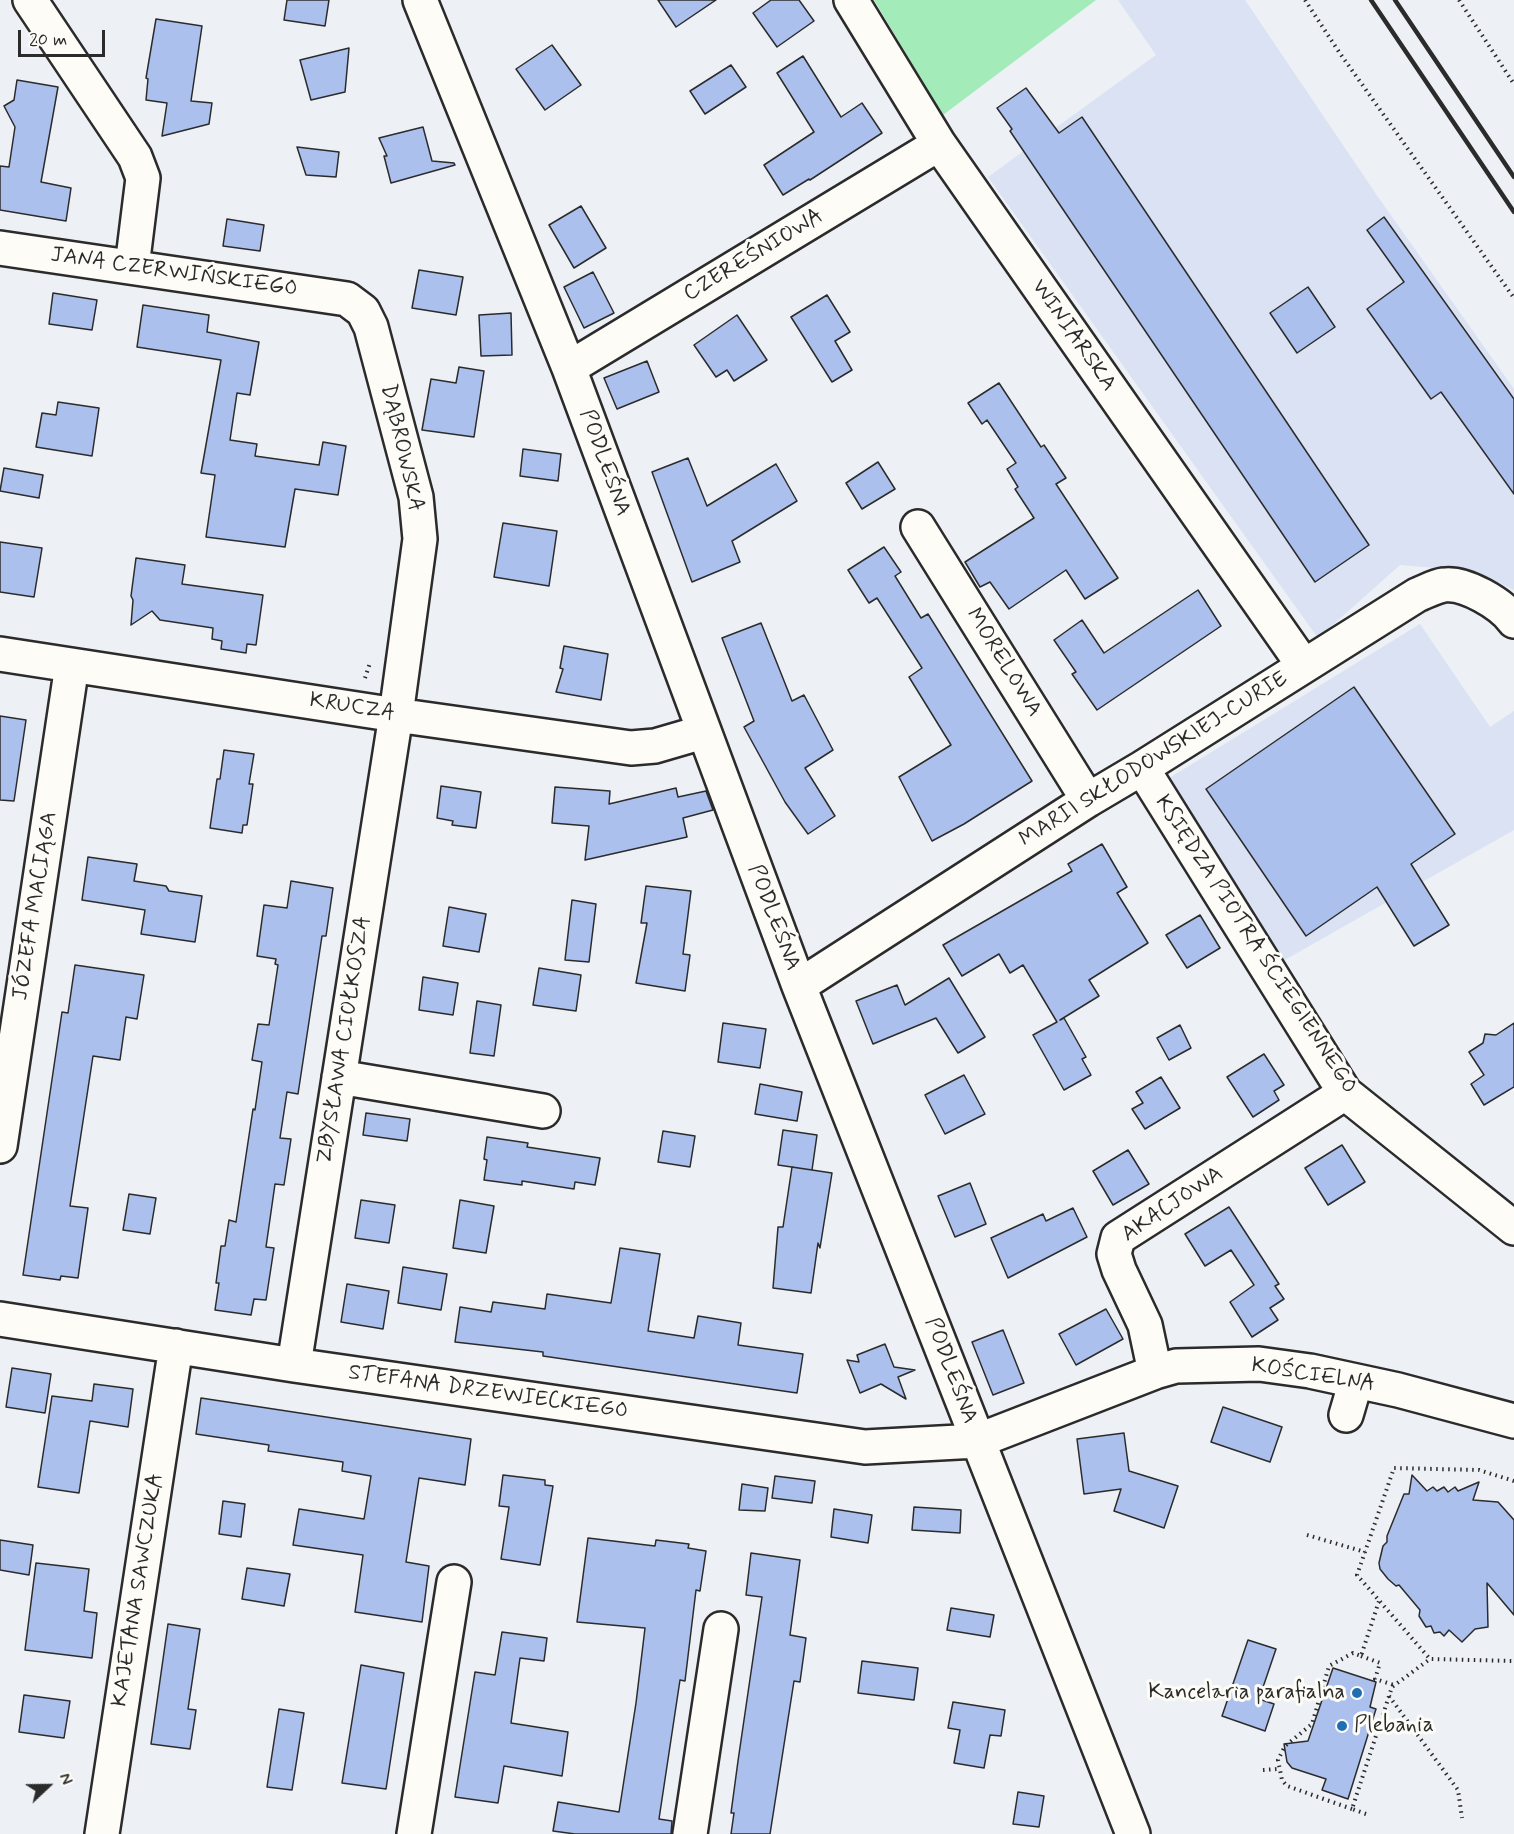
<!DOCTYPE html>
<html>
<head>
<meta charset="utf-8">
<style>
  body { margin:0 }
  #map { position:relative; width:1514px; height:1834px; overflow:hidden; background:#edf0f5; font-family:Mynerve,sans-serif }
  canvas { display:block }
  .north { position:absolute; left:18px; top:1756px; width:60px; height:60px; -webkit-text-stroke:4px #fdfcf7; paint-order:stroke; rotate:68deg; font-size:16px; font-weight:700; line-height:24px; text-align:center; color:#2b2b2b }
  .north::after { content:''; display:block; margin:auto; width:21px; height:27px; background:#2b2b2b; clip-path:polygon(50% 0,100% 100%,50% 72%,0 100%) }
  .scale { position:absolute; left:18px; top:30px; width:87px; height:27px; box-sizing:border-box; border:3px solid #2b2b2b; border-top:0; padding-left:8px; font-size:18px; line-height:21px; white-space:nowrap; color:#2b2b2b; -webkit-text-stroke:4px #fdfcf7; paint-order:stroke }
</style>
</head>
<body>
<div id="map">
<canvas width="1514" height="1834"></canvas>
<div class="north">N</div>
<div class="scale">20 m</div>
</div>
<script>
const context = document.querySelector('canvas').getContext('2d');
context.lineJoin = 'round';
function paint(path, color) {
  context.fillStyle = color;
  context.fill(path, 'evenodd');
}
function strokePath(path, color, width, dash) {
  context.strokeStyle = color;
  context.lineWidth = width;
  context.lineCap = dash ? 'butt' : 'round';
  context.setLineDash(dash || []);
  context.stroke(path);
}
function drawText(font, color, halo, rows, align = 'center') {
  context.font = font + ' Mynerve,sans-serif';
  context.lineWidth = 6;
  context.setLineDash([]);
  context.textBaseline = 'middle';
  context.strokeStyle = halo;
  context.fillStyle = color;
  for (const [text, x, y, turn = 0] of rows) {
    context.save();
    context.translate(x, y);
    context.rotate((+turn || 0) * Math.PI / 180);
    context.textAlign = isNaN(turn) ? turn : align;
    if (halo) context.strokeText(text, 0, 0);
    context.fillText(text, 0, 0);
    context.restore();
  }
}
paint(new Path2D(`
  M1118,0H1245L1378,197L1514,389V590L1474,571L1400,565L1318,638L988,177L1156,55Z
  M1420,624L1490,727L1514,711V830L1281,962L1166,780Z`), '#dae2f3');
paint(new Path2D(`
  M874,0H1096L943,115Z`), '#a3ecba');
const building = new Path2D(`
  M287,0H329L325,26L284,20Z
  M658,0H716L676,27Z
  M771,0H799L814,21L777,47L753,13Z
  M156,19L202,26L191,101L212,103L209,124L162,136L167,103L146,100L148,79L146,78Z
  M552,45L581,85L545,110L516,69Z
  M349,48L345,92L311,100L300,60Z
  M803,56L841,117L862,103L882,133L810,180L809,179L783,195L764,165L814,132L777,73Z
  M731,65L746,87L705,114L690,91Z
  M17,80L58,87L41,182L71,188L66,221L0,210V166L9,167L15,127L4,106L14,100Z
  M1026,88L1059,133L1082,117L1369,545L1315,582L1010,131L1012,129L997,108Z
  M423,127L432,161L454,163L455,165L391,183L384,156H387L379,138Z
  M297,147L339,152L336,177L306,175Z
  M581,206L606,248L574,268L549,225Z
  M1384,217L1514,399V494L1441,392L1431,399L1367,309L1404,282L1367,230Z
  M227,219L264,225L260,251L223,246Z
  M419,270L463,277L456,315L412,308Z
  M593,272L614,313L584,328L564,287Z
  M1308,287L1335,327L1297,353L1270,313Z
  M53,293L97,300L92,330L49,324Z
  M827,295L850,332L835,341L852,370L832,382L791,317Z
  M143,305L209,315L207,332L259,342L250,395L237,393L230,440L257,444L255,456L319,465L323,442L346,446L338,495L295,489L285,547L206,537L215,475L201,473L221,360L137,347Z
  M511,313L512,355L481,356L479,315Z
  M737,315L767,360L734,381L727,370L716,377L694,345Z
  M647,361L659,392L617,409L604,378Z
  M459,367L484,371L474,437L422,430L431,379L456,383Z
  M999,383L1041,447L1044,445L1066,478L1056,484L1118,578L1085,599L1066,570L1009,609L990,582L980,587L965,562L1034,518L1015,489L1018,487L1007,469L1016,463L987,420L982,424L968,403Z
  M58,402L99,408L92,456L36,447L42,413L56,415Z
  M523,449L561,454L558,481L520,476Z
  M688,458L707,506L776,464L797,501L732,541L740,562L692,582L652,472Z
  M878,462L895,489L862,509L846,483Z
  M4,468L43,475L39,498L0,491Z
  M503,523L557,531L549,586L494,577Z
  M0,542L42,548L34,597L0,592Z
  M884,547L901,572L895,576L921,618L928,614L1032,781L964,824L932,841L899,777L951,745L909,677L922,668L877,598L869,603L848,570Z
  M136,558L185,565L182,584L263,595L256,645L247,644L246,653L221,649L222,641L212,639L213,628L160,620L152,611L131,625L133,600L131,596Z
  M1198,590L1221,626L1097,710L1072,674L1076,672L1054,640L1082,620L1104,653Z
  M761,623L792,701L804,695L833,750L805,768L835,816L808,834L785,802L744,727L754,721L722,638Z
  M564,646L608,654L601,700L556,692L563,669L560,668Z
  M1354,687L1455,834L1411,864L1449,925L1414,946L1377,887L1306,936L1206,789Z
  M0,716L26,720L14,801L0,800Z
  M224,750L254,754L249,784H253L247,825H243L242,833L210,828L217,779H220Z
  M441,786L481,792L476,828L452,825L453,821L437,818Z
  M555,787L610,791L609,804L676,788L678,797L706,791L713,810L683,818L687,837L585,860L589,826L552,823Z
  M1102,844L1127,887L1117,893L1148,943L1089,980L1099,996L1060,1020L1064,1018L1086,1057L1082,1059L1091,1075L1064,1090L1033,1035L1057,1022L1023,965L1010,973L999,954L962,976L943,945L1072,871L1068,864Z
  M88,857L137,864L134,881L166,886L169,891L202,896L195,942L141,934L145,910L82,900Z
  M291,881L333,888L326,936H322L298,1094L287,1092L280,1138L291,1139L284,1185L275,1184L266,1247L274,1248L266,1300L254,1299L251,1315L215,1310L219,1283H216L221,1246H225L229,1220L236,1222L253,1109L255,1110L262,1062L252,1060L258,1024L269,1025L278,965L275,964L276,959L257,956L264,905L287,908Z
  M646,886L691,891L683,954L690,955L685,991L636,983L647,923H641Z
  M572,900L596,904L589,962L565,960Z
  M449,907L486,914L479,952L443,946Z
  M1200,915L1220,948L1187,968L1166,935Z
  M75,965L144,975L137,1019L126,1017L120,1060L93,1056L70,1206L88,1208L78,1278L61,1276L60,1280L23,1275L62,1012L68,1013Z
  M539,968L581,975L576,1011L533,1005Z
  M423,977L458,983L453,1015L419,1010Z
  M949,978L985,1037L958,1053L936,1018L873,1044L856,1001L897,985L905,1005Z
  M477,1001L501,1005L494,1056L470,1053Z
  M723,1023L766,1029L760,1068L718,1062Z
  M1514,1023V1087L1484,1105L1471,1084L1484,1075L1469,1052L1483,1043L1485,1034L1496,1035Z
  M1180,1025L1191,1048L1169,1060L1157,1038Z
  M1264,1054L1284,1085L1274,1091L1279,1100L1253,1117L1227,1077Z
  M964,1075L985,1114L945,1134L925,1095Z
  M1161,1077L1180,1108L1145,1129L1132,1109L1143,1103L1136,1092Z
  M760,1084L802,1092L797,1121L755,1114Z
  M366,1113L410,1119L407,1141L363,1135Z
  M783,1130L817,1135L812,1170L778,1165Z
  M663,1131L695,1136L690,1167L658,1162Z
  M487,1137L528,1143L527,1147L600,1158L595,1185L575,1182L574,1189L522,1181V1185L484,1180L487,1160L484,1159Z
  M1342,1145L1365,1182L1328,1205L1305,1168Z
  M1128,1150L1149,1184L1113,1205L1093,1171Z
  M792,1167L832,1173L820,1248L818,1243L811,1293L773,1288L778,1227H783Z
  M970,1183L986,1224L955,1237L938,1196Z
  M129,1194L156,1198L150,1234L123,1230Z
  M361,1200L395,1205L389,1243L355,1238Z
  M460,1200L494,1206L486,1253L453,1248Z
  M1229,1207L1279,1284L1275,1286L1284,1299L1270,1308L1278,1320L1252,1337L1230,1302L1254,1285L1231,1250L1205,1266L1185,1234Z
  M1073,1208L1087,1237L1008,1278L991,1238L1043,1214L1046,1221Z
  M620,1248L660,1254L648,1331L694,1338L698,1316L741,1323L738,1345L803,1354L797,1393L543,1356V1352L455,1342L460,1307L491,1312L493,1302L545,1309L547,1294L611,1303Z
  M403,1267L447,1274L441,1310L398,1303Z
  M347,1284L389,1291L383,1329L341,1322Z
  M1106,1309L1123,1339L1076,1365L1059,1334Z
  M1003,1330L1024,1383L993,1395L972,1342Z
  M885,1344L894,1367L915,1370L898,1377L906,1399L881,1384L860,1393L847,1360L859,1362L857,1355Z
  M12,1368L51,1374L45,1413L6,1407Z
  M94,1384L133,1389L128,1427L90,1421L79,1493L38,1487L52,1396L92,1401Z
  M201,1398L471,1439L465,1485L419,1478L406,1562L429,1566L422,1622L355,1612L363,1555L293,1545L299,1509L364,1519L371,1476L342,1471L343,1462L268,1451L269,1445L196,1434Z
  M1223,1407L1282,1427L1270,1462L1211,1442Z
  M1124,1433L1129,1471L1178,1486L1164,1528L1114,1511L1121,1489L1084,1494L1077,1439Z
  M503,1475L545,1480V1485L553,1486L540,1565L501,1559L509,1507L499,1506Z
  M1412,1475L1427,1491L1433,1487L1437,1491L1444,1487L1448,1492L1455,1487L1458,1491L1479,1482L1473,1500L1498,1502L1514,1520V1615L1487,1583L1488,1627L1475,1629L1462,1642L1449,1630L1444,1636L1440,1632L1434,1633L1431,1626L1426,1627L1419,1616L1420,1610L1399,1585L1396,1586L1388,1579L1380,1569L1379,1563L1383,1546L1387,1542V1536L1404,1494H1409Z
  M775,1476L815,1481L812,1503L772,1498Z
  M742,1484L768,1488L765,1511L739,1510Z
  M223,1501L245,1504L241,1537L219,1534Z
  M914,1507L961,1510L960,1533L912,1530Z
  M834,1509L872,1515L868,1543L831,1537Z
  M588,1538L655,1546L656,1540L689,1544L688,1548L706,1551L700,1591L696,1590L685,1681L680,1680L659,1819L672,1821L671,1834H575L553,1831L558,1802L619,1812L636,1703L645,1628L577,1622Z
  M0,1540L33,1545L29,1575L0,1570Z
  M751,1553L800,1560L790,1635L806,1638L800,1682L794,1681L770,1834H731L734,1813H731L738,1761L762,1597L746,1595Z
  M36,1563L89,1569L84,1611L97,1613L92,1658L25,1650Z
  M247,1568L290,1574L284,1606L242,1599Z
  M951,1608L994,1615L990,1637L947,1630Z
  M168,1624L200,1629L188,1709L196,1710L190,1749L151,1744Z
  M502,1632L547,1638L544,1661L520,1658L511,1723L568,1732L562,1776L504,1766L498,1803L455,1797L475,1672L495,1675Z
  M1248,1640L1276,1649L1259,1699L1274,1704L1265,1731L1222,1716Z
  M862,1661L918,1668L914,1700L858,1693Z
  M361,1665L404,1673L386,1789L342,1783Z
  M1333,1668L1376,1682L1370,1707L1376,1709L1348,1799L1322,1790L1326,1779L1292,1768L1287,1762L1284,1744L1308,1741Z
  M24,1695L70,1701L64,1738L19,1732Z
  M953,1702L1005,1710L1001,1736L990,1735L984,1768L954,1763L960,1730L948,1728Z
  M279,1709L304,1713L292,1790L267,1787Z
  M1018,1792L1044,1796L1039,1827L1013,1824Z`);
paint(building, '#acc0ee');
strokePath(building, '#2b2b2b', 1.5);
const minor = new Path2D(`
  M30,0L135,157L143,178L132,267
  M420,0L569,368L799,986L1133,1834
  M851,0L939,144L1304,666
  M0,248L347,299L363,311L371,327L416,497L420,539L396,715L294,1365
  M569,368L939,144
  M918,527L1088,800
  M0,654L396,715L631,748L655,746L703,732
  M1142,768L1345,1093L1514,1228
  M799,986L1088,800L1142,768L1417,595C1425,592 1435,586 1444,585C1465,582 1502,604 1514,621
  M339,1077L543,1111
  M0,1146L72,665
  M0,1319L294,1365L865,1447L977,1441L1155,1372L1176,1366L1259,1364L1310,1371L1398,1390L1514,1421
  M1155,1372L1145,1325L1119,1270L1114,1254L1118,1238L1345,1093
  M1346,1415L1356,1381
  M102,1834L176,1346
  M414,1834L454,1582
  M690,1834L721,1629`);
strokePath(minor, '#2b2b2b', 38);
strokePath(new Path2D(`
  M1305,0L1339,52L1514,298
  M1459,0L1514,84
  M365,678L370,663
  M1514,1481L1479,1470L1394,1468L1357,1575L1430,1659L1514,1661
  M1307,1535L1365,1552
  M1361,1656L1380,1663L1375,1679L1394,1685
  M1389,1696L1458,1790L1462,1818
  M1263,1770L1278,1769
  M1352,1809L1287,1786L1282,1780L1278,1760L1285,1746L1312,1724L1329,1666L1353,1653L1361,1656L1379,1601
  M1366,1814L1352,1809L1392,1687L1430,1659`), '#2b2b2b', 4, [1.5, 4.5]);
strokePath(minor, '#fdfcf7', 33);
strokePath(new Path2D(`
  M1371,0L1514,212
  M1395,0L1514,177`), '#2b2b2b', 4.5);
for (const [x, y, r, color] of [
  [1357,1693,6,"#1f6fb2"],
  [1342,1726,6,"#1f6fb2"]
]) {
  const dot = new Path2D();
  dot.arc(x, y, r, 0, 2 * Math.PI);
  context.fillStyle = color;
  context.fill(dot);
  strokePath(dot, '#fdfcf7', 2);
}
drawText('22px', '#2b2b2b', '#fdfcf7', [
  ["CZEREŚNIOWA",754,256,-31],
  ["JANA CZERWIŃSKIEGO",174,273,8],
  ["WINIARSKA",1073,336,55],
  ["DĄBROWSKA",401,448,77],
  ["PODLEŚNA",604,463,70],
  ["MORELOWA",1003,663,58],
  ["KRUCZA",352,708,9],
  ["MARII SKŁODOWSKIEJ-CURIE",1154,760,-32],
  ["JÓZEFA MACIĄGA",36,906,-81],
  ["PODLEŚNA",773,918,69],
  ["KSIĘDZA PIOTRA ŚCIEGIENNEGO",1255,945,57],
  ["ZBYSŁAWA CIOŁKOSZA",345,1040,-81],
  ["AKACJOWA",1173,1205,-34],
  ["PODLEŚNA",950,1371,69],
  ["KOŚCIELNA",1313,1376,9],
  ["STEFANA DRZEWIECKIEGO",488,1393,8],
  ["KAJETANA SAWCZUKA",139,1590,-81]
]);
drawText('22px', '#2b2b2b', '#fdfcf7', [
  ["Kancelaria parafialna",1345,1693],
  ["Plebania",1354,1726,"left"]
], 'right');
</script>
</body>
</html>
